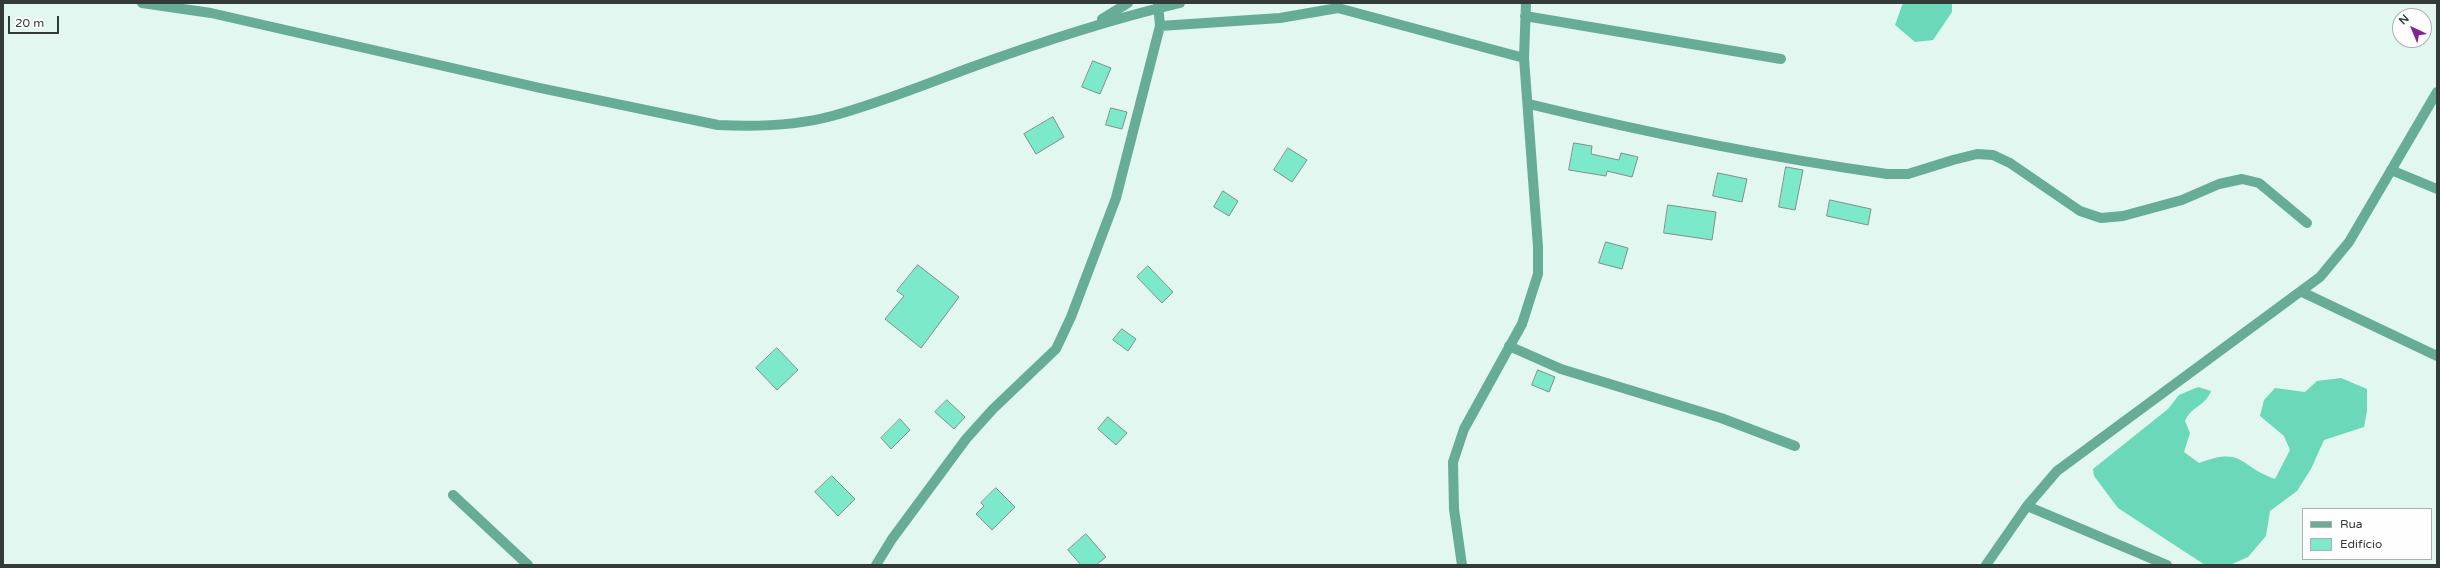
<!DOCTYPE html>
<html>
<head>
<meta charset="utf-8">
<style>
  body { margin:0 }
  #map { position:relative; width:2440px; height:568px; overflow:hidden; background:#e1f7ef; font-family:"Varela Round",sans-serif }
  canvas { display:block }
  .frame { position:absolute; inset:0; border:4px solid #323b38; pointer-events:none }
  .legend { position:absolute; left:2302px; top:508px; width:130px; height:52px; box-sizing:border-box; background:#fefefe; border:1px solid #acb0af; margin:0; padding:5px 7px; list-style:none; font-size:12px; color:#323b38 }
  .legend li { display:flex; align-items:center; gap:8px; height:20px }
  .legend b { width:20px; border:1px solid #acb0af }
  .north { position:absolute; left:2392px; top:8px; width:40px; height:40px; box-sizing:border-box; background:#fefefe; border:1px solid #acb0af; border-radius:50%; rotate:316deg; font-size:11px; font-weight:700; line-height:16px; text-align:center; color:#323b38 }
  .north::after { content:''; display:block; margin:auto; width:14px; height:18px; background:#832590; clip-path:polygon(50% 0,100% 100%,50% 72%,0 100%) }
  .scale { position:absolute; left:8px; top:16px; width:51px; height:18px; box-sizing:border-box; border:2px solid #323b38; border-top:0; padding-left:5px; font-size:12px; line-height:14px; white-space:nowrap; color:#323b38; -webkit-text-stroke:3px #fefefe; paint-order:stroke }
</style>
</head>
<body>
<div id="map">
<canvas width="2440" height="568"></canvas>
<div class="frame"></div>
<ul class="legend">
<li><b style="height:5px;background:#67ac97"></b>Rua</li>
<li><b style="height:11px;background:#7ce9ca"></b>Edifício</li>
</ul>
<div class="north">N</div>
<div class="scale">20 m</div>
</div>
<script>
const context = document.querySelector('canvas').getContext('2d');
context.lineJoin = 'round';
function paint(path, color) {
  context.fillStyle = color;
  context.fill(path, 'evenodd');
}
function strokePath(path, color, width, dash) {
  context.strokeStyle = color;
  context.lineWidth = width;
  context.lineCap = dash ? 'butt' : 'round';
  context.setLineDash(dash || []);
  context.stroke(path);
}
paint(new Path2D(`
  M1903,3H1952V12L1933,40L1915,42L1895,25Z
  M2341,378L2367,389V411L2364,427L2324,440L2311,469L2297,491L2270,511L2266,536L2248,557L2230,565H2205L2118,508L2094,476L2093,469L2168,409L2179,395L2198,387L2211,391C2204,408 2192,405 2185,421L2190,433L2184,452L2199,463C2244,446 2238,466 2275,479L2290,450L2284,436L2260,416L2264,400L2275,388L2305,392L2317,381Z`), '#6ad8b9');
const building = new Path2D(`
  M1093,61L1111,68L1100,94L1082,87Z
  M1111,108L1127,112L1122,129L1106,125Z
  M1053,117L1064,137L1036,154L1024,134Z
  M1574,143L1592,146L1591,154L1619,160L1621,153L1638,157L1632,177L1607,171L1606,176L1569,170Z
  M1288,148L1307,160L1292,182L1274,170Z
  M1786,167L1803,170L1795,210L1779,207Z
  M1718,173L1747,179L1742,202L1713,196Z
  M1223,191L1238,201L1229,216L1214,207Z
  M1830,200L1871,209L1868,225L1827,216Z
  M1668,205L1716,212L1712,240L1664,233Z
  M1606,242L1628,248L1622,269L1599,263Z
  M918,265L959,297L921,348L885,319L904,296L897,291Z
  M1148,266L1173,292L1162,303L1137,277Z
  M1122,329L1136,339L1128,351L1113,340Z
  M777,348L798,370L777,390L756,368Z
  M1538,370L1555,377L1549,392L1532,385Z
  M947,400L965,417L954,429L935,412Z
  M1108,417L1127,433L1116,445L1098,429Z
  M900,419L910,430L891,449L881,438Z
  M832,476L855,499L838,516L815,492Z
  M996,488L1015,507L992,530L976,514L984,506L981,503Z
  M1086,534L1106,557L1096,565H1081L1068,550Z`);
paint(building, '#7ce9ca');
strokePath(building, '#7d918a', 1);
strokePath(new Path2D(`
  M142,3L211,13L540,88L718,125C756,127 795,126 832,116C880,103 926,84 972,67C1041,42 1108,20 1180,3
  M1525,16L1781,59
  M1102,19L1128,3
  M1160,26L1280,18L1338,8L1524,58
  M1529,104C1648,133 1766,157 1887,174H1908L1953,160L1977,154L1993,155L2010,163L2080,211L2101,218L2123,216L2182,200L2219,184L2242,179L2259,183L2307,223
  M2391,170L2437,189
  M2302,292L2437,356
  M1509,346L1561,369L1721,418L1795,446
  M453,495L528,565
  M2027,506L2167,565
  M876,565L892,539L966,439L993,409L1056,349L1071,317L1116,198L1160,26L1158,3
  M1462,565L1454,509L1453,462L1464,429L1522,324L1538,274V247L1524,58L1526,3
  M1986,565L2027,506L2057,471L2320,277L2349,242L2437,92`), '#67ac97', 10);
</script>
</body>
</html>
